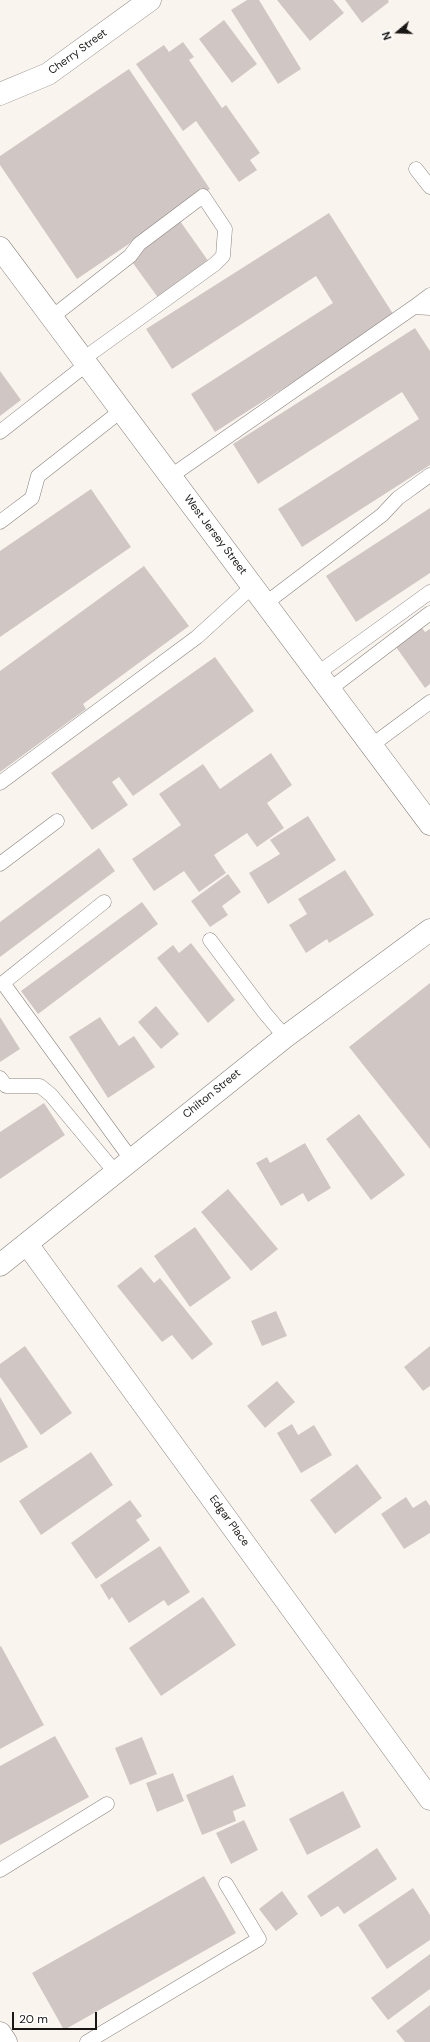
<!DOCTYPE html>
<html>
<head>
<meta charset="utf-8">
<style>
  body { margin:0 }
  #map { position:relative; width:430px; height:2042px; overflow:hidden; background:#faf4ee; font-family:"DM Sans",sans-serif }
  canvas { display:block }
  .north { position:absolute; left:378px; top:12px; width:40px; height:40px; -webkit-text-stroke:3px #fff; paint-order:stroke; rotate:251deg; font-size:11px; font-weight:700; line-height:16px; text-align:center; color:#191715 }
  .north::after { content:''; display:block; margin:auto; width:14px; height:18px; background:#191715; clip-path:polygon(50% 0,100% 100%,50% 72%,0 100%) }
  .scale { position:absolute; left:12px; top:2012px; width:85px; height:18px; box-sizing:border-box; border:2px solid #191715; border-top:0; padding-left:5px; font-size:12px; line-height:14px; white-space:nowrap; color:#191715; -webkit-text-stroke:3px #fff; paint-order:stroke }
</style>
</head>
<body>
<div id="map">
<canvas width="430" height="2042"></canvas>
<div class="north">N</div>
<div class="scale">20 m</div>
</div>
<script>
const context = document.querySelector('canvas').getContext('2d');
context.lineJoin = 'round';
function paint(path, color) {
  context.fillStyle = color;
  context.fill(path, 'evenodd');
}
function strokePath(path, color, width, dash) {
  context.strokeStyle = color;
  context.lineWidth = width;
  context.lineCap = dash ? 'butt' : 'round';
  context.setLineDash(dash || []);
  context.stroke(path);
}
function drawText(font, color, halo, rows, align = 'center') {
  context.font = font + ' "DM Sans",sans-serif';
  context.lineWidth = 3;
  context.setLineDash([]);
  context.textBaseline = 'middle';
  context.strokeStyle = halo;
  context.fillStyle = color;
  for (const [text, x, y, turn = 0] of rows) {
    context.save();
    context.translate(x, y);
    context.rotate((+turn || 0) * Math.PI / 180);
    context.textAlign = isNaN(turn) ? turn : align;
    if (halo) context.strokeText(text, 0, 0);
    context.fillText(text, 0, 0);
    context.restore();
  }
}
paint(new Path2D(`
  M247,0H259L301,69L278,84L231,10Z
  M277,0H333L344,13L310,41Z
  M345,0H388L389,2L362,23Z
  M224,20L257,64L232,83L199,39Z
  M183,42L194,57L189,60L222,108L226,105L260,153L250,160L257,170L239,182L196,121L183,131L136,64L164,45L169,52Z
  M129,69L210,189L77,279L0,165V156Z
  M329,213L395,317L215,432L191,394L333,303L316,276L172,369L146,329Z
  M180,221L209,262L159,299L130,259Z
  M415,328L430,351V465L302,547L278,509L419,419L402,392L258,484L233,444Z
  M0,371L21,400L0,416Z
  M91,489L131,547L0,637V551Z
  M430,508V573L356,622L326,576Z
  M144,566L189,626L83,704L86,709L0,772V671Z
  M420,625L425,632L430,629V684L425,688L394,644Z
  M215,657L254,711L133,796L119,777L112,782L128,805L92,830L51,773Z
  M271,753L292,785L267,803L284,828L257,847L247,833L214,855L226,873L199,892L184,871L154,891L132,859L181,825L159,794L203,764L220,789Z
  M308,816L336,860L268,904L249,873L280,854L270,840Z
  M99,848L115,871L0,957V922Z
  M345,870L374,915L329,943L327,939L306,953L289,925L307,914L298,899Z
  M228,874L241,892L222,906L228,915L210,927L191,901Z
  M142,902L158,924L38,1014L21,991Z
  M191,943L235,1000L208,1023L157,958L173,945L179,953Z
  M430,983V1149L349,1047Z
  M156,1006L179,1034L161,1049L138,1022Z
  M0,1017L20,1049L0,1062Z
  M100,1017L119,1046L134,1036L155,1067L108,1098L69,1037Z
  M44,1103L65,1135L0,1179V1132Z
  M359,1114L405,1175L371,1200L326,1139Z
  M305,1143L331,1188L308,1202L303,1193L281,1206L256,1163L267,1157L270,1163Z
  M228,1189L278,1249L251,1271L201,1212Z
  M195,1227L231,1278L190,1307L154,1256Z
  M141,1267L154,1283L160,1278L213,1344L192,1360L172,1335L162,1342L117,1286Z
  M276,1311L287,1336L262,1346L251,1321Z
  M25,1346L72,1413L41,1435L0,1377V1364Z
  M430,1346V1386L423,1391L404,1367Z
  M277,1381L295,1402L265,1428L247,1406Z
  M0,1397L28,1447L0,1463Z
  M292,1424L298,1435L314,1425L332,1455L301,1473L277,1433Z
  M91,1452L113,1485L41,1535L19,1501Z
  M357,1464L382,1498L335,1534L310,1500Z
  M406,1497L413,1508L426,1500L430,1506V1533L404,1549L381,1514Z
  M130,1500L142,1516L136,1520L150,1540L96,1579L71,1543Z
  M160,1546L190,1592L168,1606L164,1600L129,1623L112,1597L109,1600L100,1585Z
  M203,1597L236,1645L161,1696L129,1648Z
  M1,1646L44,1725L0,1749V1647Z
  M55,1736L89,1797L0,1845V1766Z
  M142,1737L157,1774L130,1785L115,1748Z
  M173,1773L184,1801L157,1812L146,1783Z
  M233,1775L246,1806L233,1811L236,1821L202,1835L186,1795Z
  M343,1791L361,1827L307,1855L289,1819Z
  M244,1820L258,1850L231,1864L216,1833Z
  M377,1848L397,1879L344,1914L338,1906L321,1917L307,1896Z
  M204,1876L236,1933L64,2030L32,1973Z
  M413,1888L430,1915V1940L387,1969L358,1925Z
  M282,1891L298,1914L276,1931L259,1909Z
  M430,1954V1989L388,2020L371,1998Z
  M430,2005V2042H405L396,2031Z`), '#d0c7c5');
const lane = new Path2D(`
  M416,169L430,187
  M414,307L430,295
  M52,317L130,256L139,244L203,196L225,229L223,256L215,264L83,359
  M0,432L87,364
  M171,476L414,307L430,308
  M0,522L32,498L38,476L122,410
  M266,603L382,515L398,498L430,475
  M318,673L430,592
  M330,689L430,613
  M372,745L430,702
  M0,783L197,637L253,586
  M0,864L57,821
  M104,902L3,983L131,1159
  M210,940L264,1012L285,1037
  M0,1078L6,1086H40L51,1095L115,1172
  M0,1870L107,1804
  M87,2042L259,1939L226,1884`);
const street = new Path2D(`
  M27,1244L430,1799`);
const secondary = new Path2D(`
  M0,94L48,74L150,0
  M0,248L430,824
  M0,1265L285,1037L430,930
  M0,2033L6,2042`);
strokePath(lane, '#88837e', 15);
strokePath(street, '#88837e', 23);
strokePath(secondary, '#88837e', 23);
strokePath(lane, '#fff', 14);
strokePath(street, '#fff', 22);
strokePath(secondary, '#fff', 22);
drawText('11px', '#191715', '#fff', [
  ["Cherry Street",78,52,-36],
  ["West Jersey Street",215,535,53],
  ["Chilton Street",212,1094,-39],
  ["Edgar Place",229,1521,54]
]);
</script>
</body>
</html>
